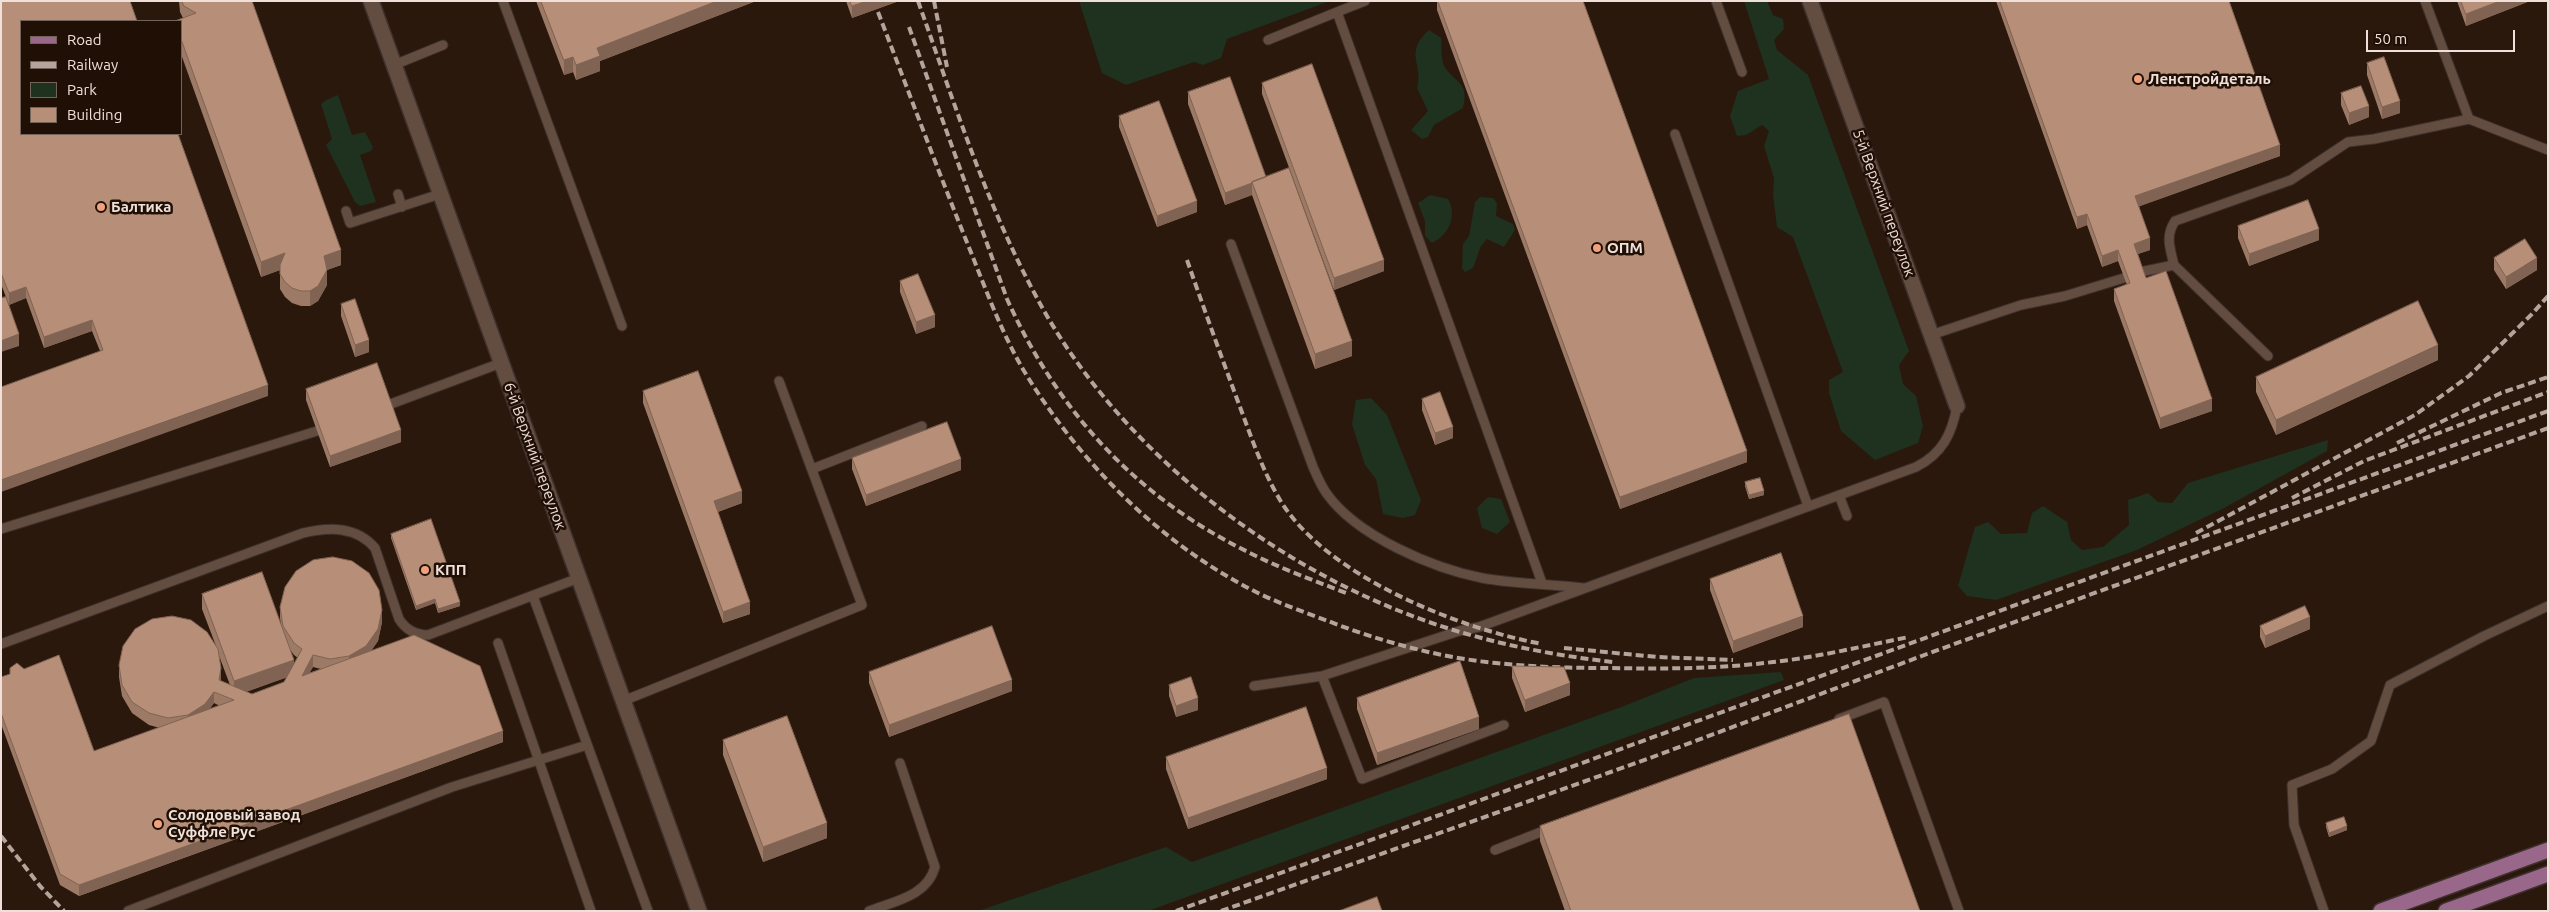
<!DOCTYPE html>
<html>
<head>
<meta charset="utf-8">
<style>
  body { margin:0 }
  #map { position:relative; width:2549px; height:912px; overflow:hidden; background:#2a180d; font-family:Ubuntu,sans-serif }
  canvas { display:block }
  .frame { position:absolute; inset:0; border:2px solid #efe1da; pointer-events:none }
  .legend { position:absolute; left:20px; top:20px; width:162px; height:115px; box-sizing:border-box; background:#200f05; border:1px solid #73635a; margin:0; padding:6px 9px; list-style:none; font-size:15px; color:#efe1da }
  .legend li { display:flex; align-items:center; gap:10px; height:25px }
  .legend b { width:25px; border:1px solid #73635a }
  .scale { position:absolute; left:2366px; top:30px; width:149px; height:22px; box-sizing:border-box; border:2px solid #efe1da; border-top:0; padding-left:6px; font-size:15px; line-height:18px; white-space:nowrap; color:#efe1da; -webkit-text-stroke:4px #200f05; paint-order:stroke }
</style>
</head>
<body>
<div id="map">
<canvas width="2549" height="912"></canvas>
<div class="frame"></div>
<ul class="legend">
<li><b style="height:6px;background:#98678a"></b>Road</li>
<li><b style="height:6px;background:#b3a49c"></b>Railway</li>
<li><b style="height:14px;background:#1f311f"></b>Park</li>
<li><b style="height:14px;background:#b78e77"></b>Building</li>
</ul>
<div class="scale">50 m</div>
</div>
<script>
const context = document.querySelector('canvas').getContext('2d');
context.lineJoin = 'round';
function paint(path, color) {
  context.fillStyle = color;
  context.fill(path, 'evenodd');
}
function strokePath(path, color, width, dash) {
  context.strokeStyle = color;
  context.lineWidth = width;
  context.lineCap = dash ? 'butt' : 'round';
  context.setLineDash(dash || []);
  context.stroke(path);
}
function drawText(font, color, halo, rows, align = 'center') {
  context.font = font + ' Ubuntu,sans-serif';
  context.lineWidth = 5;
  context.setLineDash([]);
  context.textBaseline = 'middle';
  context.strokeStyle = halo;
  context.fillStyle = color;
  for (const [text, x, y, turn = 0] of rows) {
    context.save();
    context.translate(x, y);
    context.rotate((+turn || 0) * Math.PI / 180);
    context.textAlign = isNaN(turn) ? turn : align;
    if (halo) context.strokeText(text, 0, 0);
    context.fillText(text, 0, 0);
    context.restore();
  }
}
paint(new Path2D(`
  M1079,1H1330L1227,39L1221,58L1203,65L1194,62L1126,85L1102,73Z
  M1744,1H1767L1773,15L1783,19L1784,29L1774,40L1777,50L1808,75L1909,351L1899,365L1903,384L1916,396L1923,426L1918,443L1875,460L1841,431L1829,393V380L1843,372L1793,237L1777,227L1773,195L1774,178L1764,146L1769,131L1762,125L1746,135L1737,136L1730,116L1738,91L1769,79Z
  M1429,30L1441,38C1442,46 1441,55 1443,63C1449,81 1471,79 1463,108L1434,125L1428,137L1422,139L1411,130L1428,111L1417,88C1424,63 1403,54 1429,30Z
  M338,95L352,135L365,132L373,147L371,151L360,155L376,202L360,206L355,202L326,145L332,139L321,104L326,100Z
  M1430,195L1448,199C1458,216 1448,236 1432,243L1425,236V221L1418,203Z
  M1480,197L1493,198L1497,203L1496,216L1513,224L1515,230L1504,247L1487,239L1481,246L1473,268L1465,272L1462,268L1463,244L1469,236L1475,202Z
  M1371,398L1387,415L1421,500L1415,515L1403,518L1383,514L1376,479L1365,465L1352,424L1356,400Z
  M2328,440L2327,451L2224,508L2137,550L1996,600L1967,596L1958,586L1975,527L1988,522L2001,534L2027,533L2032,513L2043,506L2067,522L2071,540L2082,550L2103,547L2129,525L2128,500L2148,493L2158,502L2172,503L2188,483Z
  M1488,497L1501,499L1510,522L1497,534L1482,528L1477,508Z
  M1781,672L1784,680L1148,911H978L1166,847L1192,862L1624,706L1694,678Z`), '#1f311f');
const lane = new Path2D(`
  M503,1L622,326
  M1716,1L1742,72
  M2425,1L2469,119
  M1337,12L1365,1
  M1268,40L1337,12L1542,583
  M394,65L443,45
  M1675,134L1808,506
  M398,194L402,207
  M346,211L350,223L440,194
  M1231,244L1313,467C1317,476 1321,486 1327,494C1357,536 1432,568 1482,578C1515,584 1550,584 1584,588
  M2174,265L2268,356
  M2140,272L2174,265C2170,248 2165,236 2175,221L2291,180L2348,142L2374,139L2469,119L2548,150
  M1931,335L2021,305L2065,296L2124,278
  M388,405L501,363
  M812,469L922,426
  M1839,495L1847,516
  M1,529L317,431
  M533,596L648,911
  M498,643L591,911
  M1,644L303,533C329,527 356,526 375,548L399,619C406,630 415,635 428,635L579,578
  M1322,676L1362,779L1504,725
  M1254,686L1322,676L1459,631L1479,627L1916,467C1942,454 1952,434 1957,406
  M623,701L862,605L779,381
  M1839,719L1884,702L1959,911
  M1495,850L1551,828
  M128,911L452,787L587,745
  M869,911C895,901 927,896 935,867L900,763
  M2324,911L2294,825L2292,785L2332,769L2371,741L2390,685L2484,636L2548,606`);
const street = new Path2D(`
  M371,1L699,911
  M1810,1L1957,406`);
const primary = new Path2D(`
  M2381,911L2548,850
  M2446,911L2548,874`);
strokePath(lane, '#3e302c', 11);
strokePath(street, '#3e302c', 18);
strokePath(primary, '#3e302c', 18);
strokePath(lane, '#634d41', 9);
strokePath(street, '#634d41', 15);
strokePath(primary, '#98678a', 15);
strokePath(new Path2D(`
  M918,1C954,102 986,204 1037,298C1111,437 1252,552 1397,610C1466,638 1540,654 1613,662
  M934,1L947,67
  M878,12C908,90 937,168 968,245C985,287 1001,332 1024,371C1080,463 1161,545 1258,593C1285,606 1313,615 1341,626C1391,644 1443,658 1496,663C1532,667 1570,668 1607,668C1662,669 1718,669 1773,662C1819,657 1863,646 1909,637
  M909,27L1007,299C1058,412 1136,497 1248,552C1279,568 1313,580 1346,593
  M1187,260C1203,306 1220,353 1237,399C1250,433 1261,468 1280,500C1326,576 1457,628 1542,644
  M2397,443L2501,393L2548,377
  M2292,498L2364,461L2548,392
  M2196,533L2415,415L2469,376L2532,314L2548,296
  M1564,648L1657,657L1733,660
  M1,836L40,886L64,911
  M1176,911L2548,411
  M1221,911L1650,758L1927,654L2548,428`), '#b3a49c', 4, [8, 4]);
paint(new Path2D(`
  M1,1L268,396L100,351L92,331L44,348L26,298L9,305L1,284Z
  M179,1H252L341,265L327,270V285L318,301L310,306H301L292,303L285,297L280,289V270L261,277L181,54V21L183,18L180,12Z
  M536,1H756L600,61V71L576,80L573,72L564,75Z
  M846,1H899L852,18Z
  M1437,1H1583L1747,462L1620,509L1437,10Z
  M1996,1H2229L2280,156L2139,206L2150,250L2138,254L2146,278L2212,411L2160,429L2114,301V289L2127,285L2118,261L2102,267L2087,225L2077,229Z
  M2457,1H2530L2466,26Z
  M2367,63L2400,113L2382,119L2367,75Z
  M1262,83L1384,271L1334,290L1262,94Z
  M1188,92L1266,177L1352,356L1315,369L1252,195L1225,205L1188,104Z
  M2341,93L2369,117L2349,125L2341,105Z
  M1119,116L1197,212L1157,227L1119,127Z
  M2238,226L2319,240L2249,266L2238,238Z
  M2494,258L2537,270L2506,289L2494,270Z
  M900,281L935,327L916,334L900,292Z
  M341,304L369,352L355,357L341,316Z
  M2438,360L2276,435L2256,392V377Z
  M306,389L401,442L330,467L306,400Z
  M643,391L742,503L718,512L750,614L723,623L643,403Z
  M1422,399L1453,438L1435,445L1422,410Z
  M852,458L961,470L866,506L852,469Z
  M1745,482L1764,495L1749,499L1745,486Z
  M391,534L460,606L438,613L435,603L416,610L391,538Z
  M1710,579L1803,627L1733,653L1710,590Z
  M202,594L281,625L280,618V607L382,622L378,641L371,651L503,742L79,896L60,885L1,724V677L94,751L160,728L149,725L132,713L122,696L119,677V665L216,646L202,609ZM289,648L294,655L298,658L294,665ZM218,653L230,685L221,681ZM313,667L321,669L309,673ZM287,677L284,682L252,694L246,692ZM214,703L220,706L209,709Z
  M2260,626L2310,629L2265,648L2260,637Z
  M1512,666L1570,695L1525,712L1512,678Z
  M869,672L1012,691L889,737L869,683Z
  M1169,685L1198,710L1176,717L1169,696Z
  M1357,698L1479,729L1377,765L1357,709Z
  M723,740L827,838L763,862L723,755Z
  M1166,757L1327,779L1188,829L1166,769Z
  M2326,823L2347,830L2329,837L2326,827Z
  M1540,826L1920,911H1565L1540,841Z`), '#9d7a66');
paint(new Path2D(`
  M717,1H756L600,61V71L576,80V65L597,48Z
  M867,1H899L852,18V6Z
  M2500,1H2530L2466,26V14Z
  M573,57V72L564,75V60Z
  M2400,101V113L2382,119V107Z
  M2369,106V117L2349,125V113Z
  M2280,145V156L2135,208V196Z
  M1252,183V195L1225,205V193Z
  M1197,201V212L1157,227V216Z
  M2087,214V225L2077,229V217Z
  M2319,229V240L2249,266V254Z
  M2150,238V250L2134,255V244Z
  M341,250V265L324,271V256Z
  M2118,250V261L2102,267V256Z
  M285,253L280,265V270L261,277V262Z
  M2537,258V270L2506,289V277Z
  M1384,260V271L1334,290V278Z
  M327,270V285L318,301L310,306V291Z
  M26,287V298L9,305V293Z
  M935,315V327L916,334V322Z
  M92,320V331L44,348V337Z
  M19,334V346L1,352V341Z
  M369,340V352L355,357V345Z
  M1352,341V356L1315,369V354Z
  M2438,345V360L2276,435V420Z
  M268,385V396L1,492V480Z
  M2212,399V411L2160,429V418Z
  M1453,427V438L1435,445V433Z
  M401,430V442L330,467V456Z
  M1747,451V462L1620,509V497Z
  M961,459V470L866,506V495Z
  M742,491V503L714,513V501Z
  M1764,491V495L1749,499V495Z
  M435,599V603L416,610V606Z
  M460,602V606L438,613V609Z
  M750,602V614L723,623V612Z
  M382,610V622L378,641L366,657L349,668V656Z
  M1803,616V627L1733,653V641Z
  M2310,617V629L2265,648V636Z
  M313,655V667L302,687V676Z
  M294,660V675L234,696V681Z
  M221,668V680L219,691V680Z
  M1012,680V691L889,737V725Z
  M1570,683V695L1525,712V700Z
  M214,692V703L205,716L188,726V715Z
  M1198,698V710L1176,717V706Z
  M1479,717V729L1377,765V753Z
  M503,731V742L79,896V885Z
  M1327,768V779L1188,829V818Z
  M827,823V838L763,862V847Z
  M2347,826V830L2329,837V833Z`), '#806353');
const building = new Path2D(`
  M1,1H130L137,21H21V134H178L268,385L1,480V387L103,350L92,320L44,337L26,287L9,293L1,273Z
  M182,1H252L341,250L324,256L327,270L318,286L310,291H301L292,288L285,282L280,274V265L285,253L261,262L181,39V21H175L196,13L184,6Z
  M541,1H717L597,48L600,56L576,65L573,57L564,60Z
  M850,1H867L852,6Z
  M1438,1H1583L1747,451L1620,497Z
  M2000,1H2229L2280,145L2135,196L2150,238L2134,244L2146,278L2166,271L2212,399L2160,418L2114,289L2130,283L2118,250L2102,256L2087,214L2077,217Z
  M2461,1H2500L2466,14Z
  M2384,57L2400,101L2382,107L2367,63Z
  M1312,64L1384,260L1334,278L1262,83Z
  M1230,77L1266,177L1252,182V183L1225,193L1188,92Z
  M2361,86L2369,106L2349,113L2341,93Z
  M1159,101L1197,201L1157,216L1119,116Z
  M1289,168L1352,341L1315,354L1252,182Z
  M2308,200L2319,229L2249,254L2238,226Z
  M2525,239L2537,258L2506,277L2494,258Z
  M918,274L935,315L916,322L900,281Z
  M6,297L19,334L1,341V298Z
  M355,299L369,340L355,345L341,304Z
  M2418,301L2438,345L2276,420L2256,377Z
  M377,363L401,430L330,456L306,389Z
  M698,371L742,491L714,501L750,602L723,612L643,391Z
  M1440,392L1453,427L1435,433L1422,399Z
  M947,422L961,459L866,495L852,458Z
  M1760,478L1764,491L1749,495L1745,482Z
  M431,519L460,602L438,609L435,599L416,606L391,534Z
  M1781,553L1803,616L1733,641L1710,579Z
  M333,557L352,561L369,573L379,590L382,610L378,629L366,646L349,656L330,659L313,655L302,676L414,635L480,666L503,731L79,885L60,874L1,713V677L10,674V668L17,663L24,669L59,655L94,751L234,700L214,692L205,704L188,715L168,718L149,713L132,702L122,685L119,665L123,646L135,629L152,619L172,616L191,620L207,632L218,649L221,668L219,680L252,694L284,682L302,649L294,643L283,626L280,607L285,587L296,571L313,560Z
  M262,572L294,660L234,681L202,594Z
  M2305,606L2310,617L2265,636L2260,626Z
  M992,626L1012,680L889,725L869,672Z
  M1460,661L1479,717L1377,753L1357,698Z
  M1512,666L1564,667L1570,683L1525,700Z
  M1191,677L1198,698L1176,706L1169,685Z
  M1306,707L1327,768L1188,818L1166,757Z
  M1849,714L1920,911H1571L1540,826Z
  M787,716L827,823L763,847L723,740Z
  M2344,817L2347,826L2329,833L2326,823Z
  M1377,897L1382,911H1339Z`);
paint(building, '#b78e77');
strokePath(building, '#806353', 1);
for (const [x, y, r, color] of [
  [2138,79,5,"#f2a17e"],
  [101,207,5,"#f2a17e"],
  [1597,248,5,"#f2a17e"],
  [425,570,5,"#f2a17e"],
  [158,824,5,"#f2a17e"]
]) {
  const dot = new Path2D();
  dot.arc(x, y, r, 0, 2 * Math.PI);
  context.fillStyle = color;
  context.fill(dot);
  strokePath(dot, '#200f05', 2);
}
drawText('bold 15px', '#efe1da', '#200f05', [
  ["Ленстройдеталь",2148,79],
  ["Балтика",111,207],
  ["ОПМ",1607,248],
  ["КПП",435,570],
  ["Солодовый завод",168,815],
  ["Суффле Рус",168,832]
], 'left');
drawText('15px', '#efe1da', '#200f05', [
  ["5-й Верхний переулок",1884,203,70],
  ["6-й Верхний переулок",535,456,70]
]);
</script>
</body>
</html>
